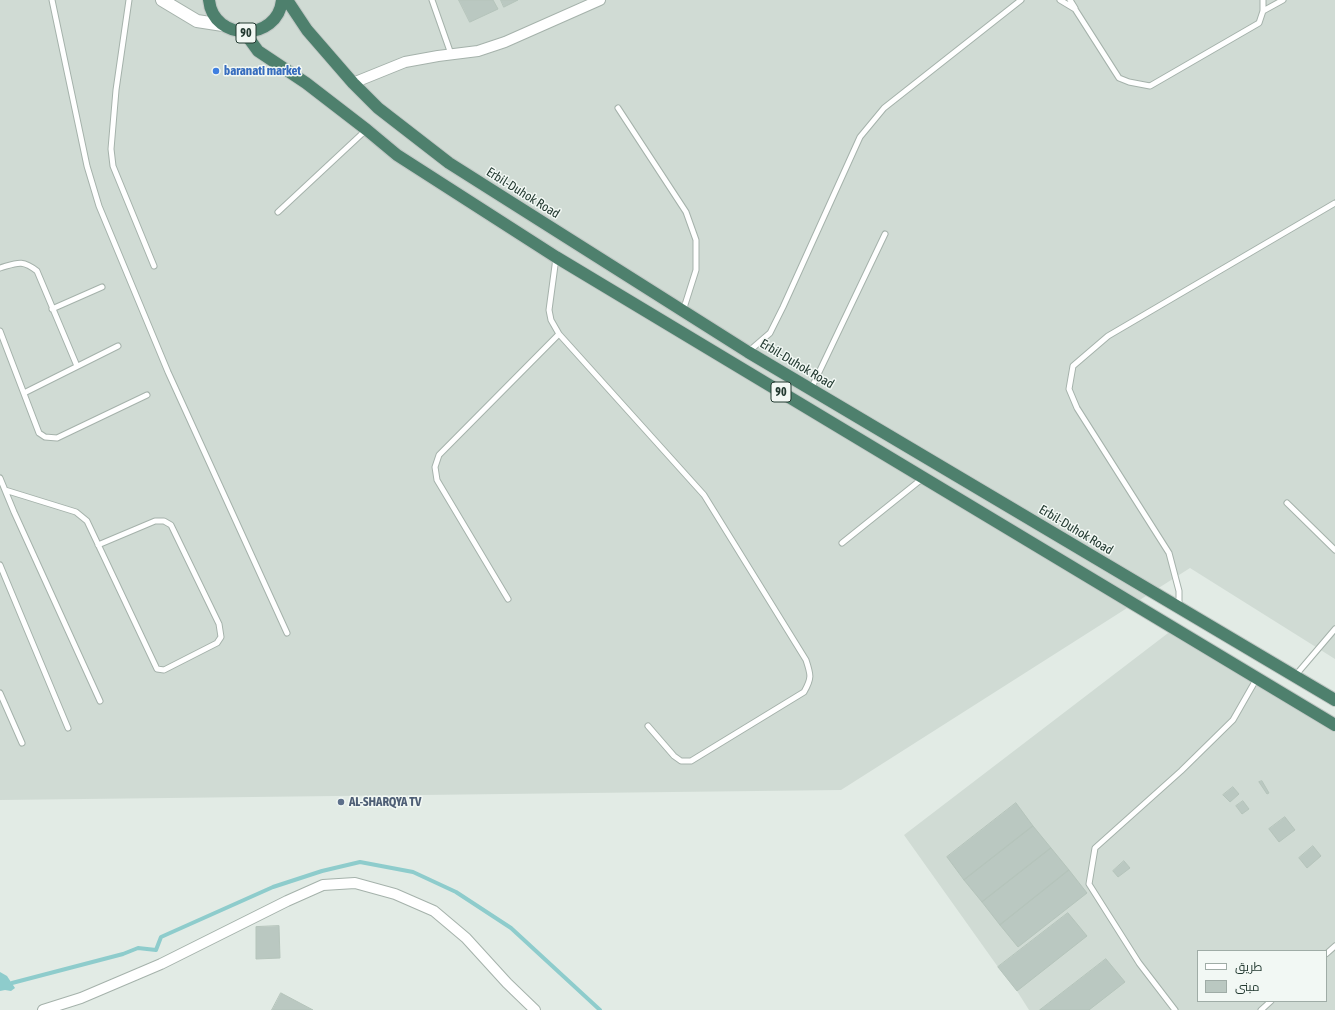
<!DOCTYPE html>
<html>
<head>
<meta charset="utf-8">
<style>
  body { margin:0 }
  #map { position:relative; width:1335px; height:1010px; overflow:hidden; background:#e2ebe5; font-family:"Asap Condensed",Cairo,sans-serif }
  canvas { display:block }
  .legend { position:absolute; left:1197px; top:950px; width:130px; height:52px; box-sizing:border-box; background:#f2f8f4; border:1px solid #9faca6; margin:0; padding:5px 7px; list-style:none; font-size:12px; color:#233a31 }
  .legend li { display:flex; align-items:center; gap:8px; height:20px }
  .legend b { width:20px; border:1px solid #9faca6 }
</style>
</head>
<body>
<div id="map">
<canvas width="1335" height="1010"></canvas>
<ul class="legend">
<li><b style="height:5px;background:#fff"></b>طريق</li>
<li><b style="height:11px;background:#bac8c1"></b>مبنى</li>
</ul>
</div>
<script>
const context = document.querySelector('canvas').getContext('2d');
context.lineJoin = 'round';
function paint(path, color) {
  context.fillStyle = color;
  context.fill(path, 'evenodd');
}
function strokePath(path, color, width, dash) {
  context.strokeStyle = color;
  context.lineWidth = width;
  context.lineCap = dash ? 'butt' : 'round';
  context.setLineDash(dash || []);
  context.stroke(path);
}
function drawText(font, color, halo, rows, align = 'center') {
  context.font = font + ' "Asap Condensed",sans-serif';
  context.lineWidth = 3;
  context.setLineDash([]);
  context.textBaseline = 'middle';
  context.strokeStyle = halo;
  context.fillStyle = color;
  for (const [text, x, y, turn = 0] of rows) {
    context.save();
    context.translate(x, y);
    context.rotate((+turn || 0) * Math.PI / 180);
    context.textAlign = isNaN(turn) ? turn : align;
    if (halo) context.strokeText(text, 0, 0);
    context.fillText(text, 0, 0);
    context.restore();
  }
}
paint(new Path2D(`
  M0,0H1335V659L1190,568L841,790L0,800Z
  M1176,627L1335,723V1010H1029L1017,991L998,967L904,835ZM1198,951H1326V1001H1198Z`), '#d0dbd4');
paint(new Path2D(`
  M0,972L7,976L15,988L11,991L5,990L0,991Z`), '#8ecccc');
strokePath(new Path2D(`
  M12,983L123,954L138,948L156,950L161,937L273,887L322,871L360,862L413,872L456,892L511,928L600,1010`), '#8ecccc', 4);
const building = new Path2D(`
  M459,0H493L498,9L470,22Z
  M501,0H518L504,7Z
  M1262,781L1269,793L1267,794L1259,782Z
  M1233,787L1239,794L1230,802L1223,795Z
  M1243,801L1249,809L1242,814L1236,806Z
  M1016,803L1033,826L964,880L947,857Z
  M1285,817L1295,830L1279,842L1269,829Z
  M1033,826L1051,848L982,902L964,880Z
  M1313,846L1321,856L1307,868L1299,858Z
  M1051,848L1069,870L1000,925L982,902Z
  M1124,861L1130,868L1118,877L1113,871Z
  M1069,870L1087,893L1018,947L1000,925Z
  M1068,913L1087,936L1017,991L998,967Z
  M279,926L280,958L256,959V927Z
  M1106,959L1125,982L1089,1010H1040Z
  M281,993L313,1010H272Z`);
paint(building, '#bac8c1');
strokePath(building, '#b5c4bb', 1);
const service = new Path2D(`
  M52,0L87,166L99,206L168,372L287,633
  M129,0L116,90L111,149L113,166L154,266
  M432,0L451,54
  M1060,0L1075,9L1119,78L1129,82L1150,86L1259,23L1263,11V0
  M1070,0L1075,8
  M1263,11L1283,0
  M618,108L686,212L696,240V270L683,311
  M278,212L366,130
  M556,258L549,310L551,320L559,334L704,495L806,660C811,675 812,678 804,692L691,761H681L674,756L648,726
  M0,268C17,263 22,259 37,271L77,366
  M52,309L102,287
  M0,331L39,433L45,437L57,438L147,395
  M748,352L770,333L783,307L860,137L884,108L1021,0
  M811,389L885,234
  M24,393L118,346
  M0,478L14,512L100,701
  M5,490L76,512L87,521L157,669L164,670L217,643L221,637L219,624L171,525L164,521H155L98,545
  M1287,503L1335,550
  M842,543L923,478
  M0,565L68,728
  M508,599L437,480L435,467L439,455L559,334
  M1179,606V591L1169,553L1077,408L1069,389L1073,366L1108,336L1335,203
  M1295,676L1335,629
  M0,693L22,743
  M1326,954L1335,946
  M1175,1010L1139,963L1089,884L1095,848L1181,771L1233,720L1257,678
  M1261,1010L1271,1001`);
const minor = new Path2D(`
  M353,83L405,62L438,56L478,51L505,42L600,0
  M43,1010L81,998L161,964L287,901L323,885L355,883L395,894L434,911L466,938L507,983L535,1010`);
const tertiary = new Path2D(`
  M162,0L197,21L223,25`);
const trunk = new Path2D(`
  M209,0C213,42 278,42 282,0
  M287,0L307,30L353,83L378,108L449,163L748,352L1335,700
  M245,33L258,51L306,83L367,130L397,155L556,257L1335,725`);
strokePath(service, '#a5b2ab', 7);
strokePath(minor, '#a5b2ab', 12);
strokePath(tertiary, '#a5b2ab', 14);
strokePath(trunk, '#c1c8c5', 14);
strokePath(service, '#fff', 5);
strokePath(minor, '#fff', 10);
strokePath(tertiary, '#fff', 12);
strokePath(trunk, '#4e806d', 12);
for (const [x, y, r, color] of [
  [216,71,4,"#3f7fe0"],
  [341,802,4,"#5c6f8a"]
]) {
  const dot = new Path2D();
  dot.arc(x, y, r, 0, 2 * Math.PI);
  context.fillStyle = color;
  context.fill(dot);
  strokePath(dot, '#f2f8f4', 1.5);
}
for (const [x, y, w] of [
  [246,33,20],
  [781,392,20]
]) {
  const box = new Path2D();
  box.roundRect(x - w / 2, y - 10, w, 20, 3);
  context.fillStyle = '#f2f8f4';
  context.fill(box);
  strokePath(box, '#233a31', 1);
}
drawText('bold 12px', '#233a31', null, [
  ["90",246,33],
  ["90",781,392]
]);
drawText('bold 13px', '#366cbe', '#f2f8f4', [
  ["baranati market",224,71]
], 'left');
drawText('13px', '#233a31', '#f2f8f4', [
  ["Erbil-Duhok Road",523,193,32],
  ["Erbil-Duhok Road",797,364,31],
  ["Erbil-Duhok Road",1076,530,31]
]);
drawText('bold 13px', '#4e5e75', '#f2f8f4', [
  ["AL-SHARQYA TV",349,802]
], 'left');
</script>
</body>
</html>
